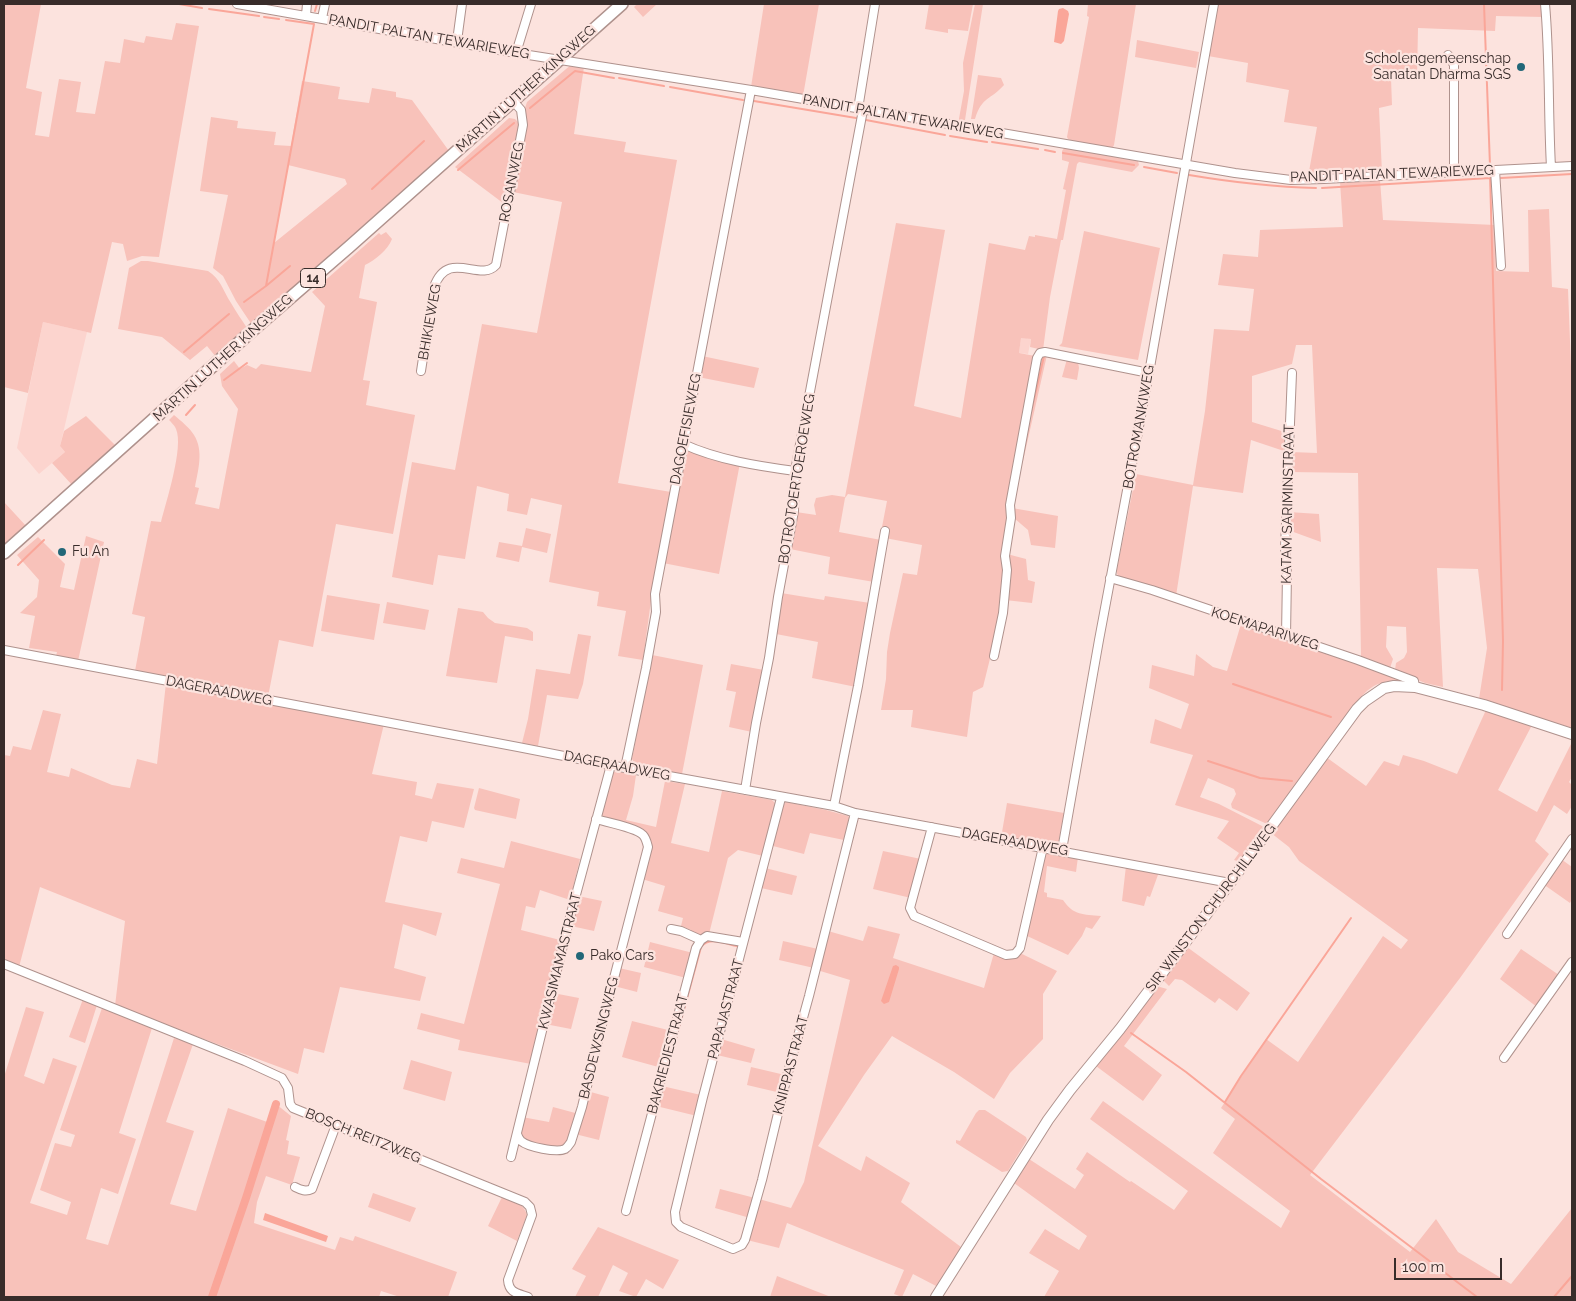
<!DOCTYPE html>
<html>
<head>
<meta charset="utf-8">
<style>
  body { margin:0 }
  #map { position:relative; width:1576px; height:1301px; overflow:hidden; background:#fce3de; font-family:Raleway,sans-serif }
  canvas { display:block }
  .frame { position:absolute; inset:0; border:5px solid #382c2a; pointer-events:none }
  .scale { position:absolute; left:1394px; top:1258px; width:108px; height:22px; box-sizing:border-box; border:2px solid #382c2a; border-top:0; padding-left:6px; font-size:15px; line-height:18px; white-space:nowrap; color:#382c2a; -webkit-text-stroke:4px #fce3de; paint-order:stroke }
</style>
</head>
<body>
<div id="map">
<canvas width="1576" height="1301"></canvas>
<div class="frame"></div>
<div class="scale">100 m</div>
</div>
<script>
const context = document.querySelector('canvas').getContext('2d');
context.lineJoin = 'round';
function paint(path, color) {
  context.fillStyle = color;
  context.fill(path, 'evenodd');
}
function strokePath(path, color, width, dash) {
  context.strokeStyle = color;
  context.lineWidth = width;
  context.lineCap = dash ? 'butt' : 'round';
  context.setLineDash(dash || []);
  context.stroke(path);
}
function drawText(font, color, halo, rows, align = 'center') {
  context.font = font + ' Raleway,sans-serif';
  context.lineWidth = 4.5;
  context.setLineDash([]);
  context.textBaseline = 'middle';
  context.strokeStyle = halo;
  context.fillStyle = color;
  for (const [text, x, y, turn = 0] of rows) {
    context.save();
    context.translate(x, y);
    context.rotate((+turn || 0) * Math.PI / 180);
    context.textAlign = isNaN(turn) ? turn : align;
    if (halo) context.strokeText(text, 0, 0);
    context.fillText(text, 0, 0);
    context.restore();
  }
}
paint(new Path2D(`
  M43,322L87,332L60,446L65,452L39,474L17,448Z
  M1021,337L1031,339L1028,354L1019,353Z`), '#fcd4ce');
paint(new Path2D(`
  M4,4H41L26,88L42,92L35,135L49,137L59,79L81,82L76,112L95,114L105,61L120,63L124,39L144,43L146,36L172,40L176,23L199,26L159,257L142,256L127,261L123,244L112,242L91,333L43,322L28,393L4,387Z
  M637,4H657L643,17L634,7Z
  M764,4H819L803,96L751,87Z
  M929,4H973L968,31L948,29V33L925,29Z
  M975,4H983L965,120L964,124H958L964,91L963,63Z
  M1088,4H1136L1114,145L1112,149L1073,141L1068,139L1067,137L1089,17L1087,16Z
  M1218,4H1542L1544,17L1496,16L1495,31L1418,28L1417,78H1391L1392,105L1379,108L1382,173L1308,177L1317,127L1284,122L1289,90L1246,82L1248,63L1208,56Z
  M1137,40L1199,52L1196,68L1135,57Z
  M572,64L584,67L574,134L626,142L624,152L677,160L618,483L671,492L652,593L643,660L618,656L626,611L597,606L599,592L549,582L562,505L531,498L527,515L507,511L509,494L477,486L465,559L438,555L433,585L392,577L412,462L455,470L482,324L537,333L562,202L513,192L526,119L525,108L527,102Z
  M978,75L1001,78L1004,85C991,100 982,96 975,119H971Z
  M302,81L340,87L338,99L369,103L372,88L396,92V97L412,100L449,151L306,279L252,325L236,301L223,276L213,268L228,195L200,191L211,117L238,121L237,128L276,132L274,145L291,146ZM288,165L345,179L347,184L274,243Z
  M509,118L515,119L520,124L505,203H503L455,167Z
  M1065,147L1133,158L1138,161L1139,165L1132,172L1079,162L1077,164L1063,240H1061L1050,297L1043,350L1030,347L1031,339L1021,338L1019,353L1035,356L1008,505L1005,570L1001,614L983,687L973,692L967,737L911,727L913,710H881L886,679L887,652L890,633L903,573L917,575L922,545L885,538L887,528L882,527L887,501L848,494L845,498L839,532L881,540L874,582L828,574L830,557L790,549L796,512L816,515L814,505L816,498L832,495L845,497L896,223L945,230L914,406L961,418L989,243L1025,250L1029,236L1035,237V235L1057,239L1066,190L1063,189L1069,162L1062,160V151Z
  M1380,180L1383,220L1495,225L1496,271L1529,272L1528,210L1549,209L1552,287L1568,289L1572,393V728L1479,699L1487,648L1478,569L1437,568L1443,687L1425,683L1395,670L1396,663L1404,658L1407,652L1406,627L1387,626L1386,647L1393,659L1390,668L1362,658L1361,656L1358,473L1290,472L1291,452L1317,453L1312,345H1296L1292,364L1252,376V422L1288,433L1287,452L1251,440L1243,493L1193,486L1176,596L1120,577L1117,574V569L1136,474L1193,485L1205,411L1214,329L1249,331L1254,289L1218,285L1223,254L1258,257L1260,230L1343,227L1340,182Z
  M1084,231L1160,248L1138,360L1059,346L1062,343Z
  M386,232L392,239C388,250 375,260 365,265L359,298L377,302L363,380L370,381L366,405L415,415L393,534L336,524L313,647L279,640L268,697L135,671L145,617L132,614L151,521L161,522C166,502 184,447 176,429C175,426 171,422 169,420L174,415C181,421 190,428 194,435C204,451 198,470 195,487L199,488L195,504L219,509L238,409L222,386L220,374L234,361L240,369L247,365L256,369L261,364L311,372L325,306L312,292L379,233L381,235Z
  M141,261H148L208,271C221,279 223,291 231,303C236,312 242,320 247,328L216,357L207,346L190,360L162,337L118,329L129,268Z
  M1047,355L1023,461L1019,460L1040,356Z
  M702,356L759,368L754,388L698,377Z
  M1067,359L1078,362L1079,368L1077,380L1062,377Z
  M86,416L116,446L73,486L52,463L65,452L60,446L64,431Z
  M689,448L740,463L719,574L663,563L686,450Z
  M4,502L27,527L4,546Z
  M1012,508L1058,516L1055,548L1031,545L1028,530L1014,518Z
  M1288,512L1319,514L1321,542L1288,530Z
  M526,528L551,534L547,553L522,547L519,562L496,557L499,542L522,546Z
  M86,536L104,542L78,661L56,656L57,652L29,648L35,616L20,613L37,597L39,580L17,555L38,537L65,564L60,587L74,590Z
  M1007,554L1026,559L1028,580L1035,582L1032,603L1005,600Z
  M781,593L824,600L825,596L870,603L856,687L812,678L818,642L776,634Z
  M327,595L380,604L374,640L321,631Z
  M387,602L429,610L425,630L383,623Z
  M458,608L483,612L488,618L495,623L527,628L533,632V641L505,636L497,683L446,676Z
  M1241,624L1347,659L1401,680C1374,681 1369,688 1352,707L1267,824L1232,808L1231,804L1236,794L1234,789L1208,778L1200,797L1219,804L1264,827L1240,862L1234,860L1239,853L1217,838L1229,821L1175,805L1193,755L1150,743L1155,719L1181,729L1189,704L1149,688L1152,665L1194,676L1196,654L1213,667L1227,671Z
  M578,634L591,636L583,684L578,699L547,695L538,746L522,743L528,719L536,669L570,674Z
  M652,655L703,665L682,774L636,765L632,759Z
  M731,664L764,670L752,732L729,727L736,692L726,690Z
  M166,683L384,724L372,774L417,782L415,795L432,799L437,783L474,789L464,828L432,821L427,842L400,836L385,902L442,913L436,936L403,924L394,968L426,977L420,1001L340,987L324,1053L304,1048L298,1074L115,1006L125,921L40,887L19,967L4,961V755L10,756L13,746L31,750L43,710L61,714L47,772L69,777L71,768L112,785L130,788L137,759L157,764Z
  M1486,710L1532,725L1498,790L1537,812L1572,742V777L1569,782L1572,785V806L1567,814L1554,805L1535,841L1549,854L1460,978L1310,1175L1410,1252L1436,1219L1458,1252L1511,1284L1572,1208V1297H1044L1059,1271L1029,1253L1045,1229L1079,1250L1087,1236L1014,1183L1029,1159L1075,1189L1084,1175L1076,1169L1087,1152L1130,1182L1131,1181L1174,1210L1188,1191L1090,1119L1103,1101L1281,1228L1290,1211L1213,1153L1235,1119L1221,1108L1266,1039L1298,1062L1383,936L1401,949L1408,940L1299,861L1289,847L1271,833L1326,757L1366,786L1384,761L1399,766L1403,755L1424,761L1457,774Z
  M616,771L636,775L633,796L626,820L656,827L665,781L685,784L671,843L709,852L722,791L772,800L775,803L763,856L738,850L728,858L709,934L697,938L691,934V930L681,926L683,918L658,911L665,886L642,879C646,863 658,841 641,830L604,818L601,813L611,774Z
  M479,788L520,799L516,819L475,810L474,808Z
  M786,802L826,810L848,816L850,819L844,840L810,833L804,854L773,846L782,806Z
  M1007,803L1064,813L1058,845L1055,847L1001,838Z
  M511,841L580,859L570,900L540,890L535,908L526,906L521,930L560,940L531,1064L458,1050L460,1040L417,1029L421,1013L464,1024L500,884L457,873L461,858L504,868Z
  M883,851L921,859L911,898L873,889Z
  M1047,851L1078,857L1076,872L1047,866L1044,892L1047,893V897L1063,900C1074,916 1083,914 1101,916L1092,929L1086,927L1082,936L1068,955L1025,935L1045,852Z
  M1561,859L1572,867V899L1570,903L1543,884Z
  M1126,866L1159,872L1150,897L1147,896L1144,906L1122,901Z
  M765,868L797,876L792,895L761,888Z
  M578,896L602,901L594,931L571,926Z
  M868,926L900,934L893,958L984,988L994,953H1020L1057,971L1043,994V1039L1010,1073L994,1099L954,1072L892,1036L864,1075L818,1146L861,1171L866,1156L910,1183L901,1202L961,1247L938,1287L913,1274L902,1297L894,1294L904,1270L787,1223L779,1248L747,1240L759,1199L791,1208L804,1182L850,980L817,970L828,931L863,941Z
  M783,941L818,949L814,968L779,960Z
  M650,942L693,953L686,978L644,967Z
  M1187,947L1250,993L1237,1011L1219,998L1215,1003L1182,980L1175,979L1169,986L1163,980Z
  M1521,949L1559,975L1537,1007L1500,979Z
  M619,968L641,973L637,992L614,986Z
  M1160,987L1167,989L1124,1046L1162,1075L1143,1101L1096,1066L1156,988Z
  M553,993L579,998L571,1029L545,1024Z
  M83,999L97,1005L85,1043L69,1037Z
  M26,1007L44,1012L24,1076L44,1084L53,1058L77,1066L30,1203L67,1215L71,1202L40,1190L55,1143L71,1147L75,1135L60,1130L102,1008L152,1028L119,1133L136,1139L118,1194L101,1188L86,1239L108,1245L174,1038L193,1044L166,1122L194,1131L170,1204L196,1211L228,1108L270,1123L276,1104L291,1116L286,1140L289,1141L287,1154L300,1157L292,1185L266,1176L257,1202L254,1223L335,1250L340,1237L353,1241L355,1236L457,1272L448,1297H400L381,1291L379,1297H4V1077Z
  M632,1021L672,1031L662,1068L622,1057Z
  M721,1039L755,1049L751,1063L717,1055Z
  M411,1060L452,1072L445,1101L403,1089Z
  M751,1067L785,1075L781,1093L747,1085Z
  M662,1086L701,1095L697,1116L656,1106Z
  M587,1091L609,1097L599,1140L575,1134Z
  M553,1107L579,1114L569,1142L562,1148L532,1144L519,1136L522,1117L549,1122Z
  M979,1110H985L1026,1137L1027,1140L1008,1171L1002,1172L956,1143V1140L960,1141L976,1113Z
  M720,1189L755,1198L750,1218L715,1208Z
  M373,1193L416,1208L410,1222L368,1207Z
  M502,1197C514,1202 523,1202 527,1215L517,1241L488,1226Z
  M598,1227L679,1260L663,1289L646,1279L636,1297L619,1291L628,1273L613,1265L598,1297H575L586,1276L572,1269Z
  M777,1276L831,1297H770Z`), '#f8c2ba');
paint(new Path2D(`
  M1063,8L1068,11L1069,14L1064,41L1061,44L1054,42L1058,11L1059,9Z
  M896,965L899,967V969L889,1002L884,1004L881,1001L893,966Z
  M265,1213L328,1236L326,1242L263,1220Z`), '#faa699');
strokePath(new Path2D(`
  M179,4L202,8
  M1484,4L1490,166
  M209,9L259,16
  M315,11L317,4
  M264,17L279,19
  M619,78L664,86
  M670,87L743,100
  M754,101L856,118
  M530,108L575,71L614,78
  M866,120L945,135
  M950,136L987,142
  M992,142L1038,149
  M1045,150L1055,152
  M1063,153L1134,165
  M1144,167L1177,173
  M458,170L514,123
  M1490,174L1503,641L1502,690
  M1189,175C1231,182 1273,187 1316,188
  M1501,178L1572,174
  M1322,188L1490,178
  M372,189L424,141
  M266,286L314,24L286,20
  M244,302L266,286L290,266
  M184,352L229,314
  M224,380L247,363
  M1031,412L1044,356
  M186,415L195,405
  M18,565L44,540
  M1233,684L1331,717
  M1208,761L1260,778L1292,781
  M1131,1033L1186,1072L1321,1179L1477,1297
  M1225,1102L1241,1076L1351,918
  M646,1149L701,947C709,936 726,944 737,946
  M1554,1297L1572,1276`), '#faa699', 2);
strokePath(new Path2D(`
  M212,1297L246,1198L276,1104`), '#faa699', 8);
const street = new Path2D(`
  M237,4L516,53L751,90L1235,173L1291,180L1324,179L1572,166
  M1545,4C1550,58 1548,113 1551,167
  M306,15L307,4
  M322,18L325,4
  M457,41L462,4
  M516,53L531,4
  M1448,55L1454,65V173
  M858,109L875,4
  M1495,170L1501,266
  M421,371L434,287C448,248 480,283 496,265L523,125L521,110L513,101
  M683,444C718,460 758,466 795,471
  M1110,578L1152,590L1358,660L1414,681L1415,687
  M1286,636L1287,574L1285,548L1292,373
  M4,650L518,747L625,768L834,806L855,813L1230,883
  M994,656L1003,613L1007,570L1005,556L1011,518L1010,505L1037,358L1040,353L1045,352L1149,373
  M625,768L646,668L656,612L655,594L751,90
  M745,790L756,723L769,658L778,597L794,511L795,471L863,110
  M781,798L703,1097L675,1212L676,1222L681,1227L733,1249L742,1245L745,1240L762,1180L787,1076L809,996L855,813
  M834,806L858,686L885,531
  M932,827L910,908L914,916L1006,955L1015,954L1020,948L1043,847
  M1062,850L1099,640L1149,373L1214,4
  M671,929L681,931L701,940
  M1507,934L1572,839
  M4,964L245,1061L282,1078L288,1088L290,1104L293,1108L525,1202L530,1207L532,1215L508,1280C509,1293 517,1293 528,1297
  M1504,1058L1572,962
  M517,1134C518,1137 519,1139 521,1141C528,1147 557,1153 565,1149C568,1147 569,1145 571,1142L582,1107L599,1036L648,847C647,843 646,838 643,835C637,828 606,822 596,819
  M511,1157L570,917L611,765
  M295,1187C301,1190 306,1192 312,1189L336,1125
  M626,1211L696,948L701,940L707,936L743,942`);
const secondary = new Path2D(`
  M936,1297L1048,1120L1070,1090L1120,1029L1230,883L1357,709L1365,701L1384,688L1394,686L1415,687L1484,705L1572,734`);
const primary = new Path2D(`
  M4,553L253,330L349,247L622,4`);
strokePath(street, '#af928d', 10);
strokePath(secondary, '#af928d', 12);
strokePath(primary, '#af928d', 14);
strokePath(street, '#fff', 8);
strokePath(secondary, '#fff', 10);
strokePath(primary, '#fff', 11);
for (const [x, y, r, color] of [
  [1521,67,5,"#226778"],
  [62,552,5,"#226778"],
  [580,956,5,"#226778"]
]) {
  const dot = new Path2D();
  dot.arc(x, y, r, 0, 2 * Math.PI);
  context.fillStyle = color;
  context.fill(dot);
  strokePath(dot, '#fce3de', 2);
}
for (const [x, y, w] of [
  [313,278,25]
]) {
  const box = new Path2D();
  box.roundRect(x - w / 2, y - 9.5, w, 19, 4);
  context.fillStyle = '#fce3de';
  context.fill(box);
  strokePath(box, '#382c2a', 1);
}
drawText('bold 12px', '#382c2a', null, [
  ["14",313,278]
]);
drawText('14px', '#382c2a', '#fce3de', [
  ["PANDIT PALTAN TEWARIEWEG",429,37,10],
  ["MARTIN LUTHER KINGWEG",526,89,-42],
  ["PANDIT PALTAN TEWARIEWEG",903,117,10],
  ["PANDIT PALTAN TEWARIEWEG",1392,174,-2],
  ["ROSANWEG",512,182,-79],
  ["BHIKIEWEG",430,322,-80],
  ["MARTIN LUTHER KINGWEG",223,358,-42],
  ["BOTROMANKIWEG",1139,427,-80],
  ["DAGOEFISIEWEG",686,429,-79],
  ["BOTROTOERTOEROEWEG",797,479,-81],
  ["KATAM SARIMINSTRAAT",1288,504,-89],
  ["KOEMAPARIWEG",1265,629,18],
  ["DAGERAADWEG",219,691,11],
  ["DAGERAADWEG",617,766,11],
  ["DAGERAADWEG",1015,842,10],
  ["SIR WINSTON CHURCHILLWEG",1211,908,-53],
  ["KWASIMAMASTRAAT",560,961,-76],
  ["PAPAJASTRAAT",726,1009,-75],
  ["BASDEWSINGWEG",599,1038,-76],
  ["BAKRIEDIESTRAAT",668,1054,-75],
  ["KNIPPASTRAAT",791,1065,-75],
  ["BOSCH REITZWEG",363,1136,22]
]);
drawText('14px', '#382c2a', '#fce3de', [
  ["Scholengemeenschap",1511,59,"right"],
  ["Sanatan Dharma SGS",1511,75,"right"],
  ["Fu An",72,552],
  ["Pako Cars",590,956]
], 'left');
</script>
</body>
</html>
